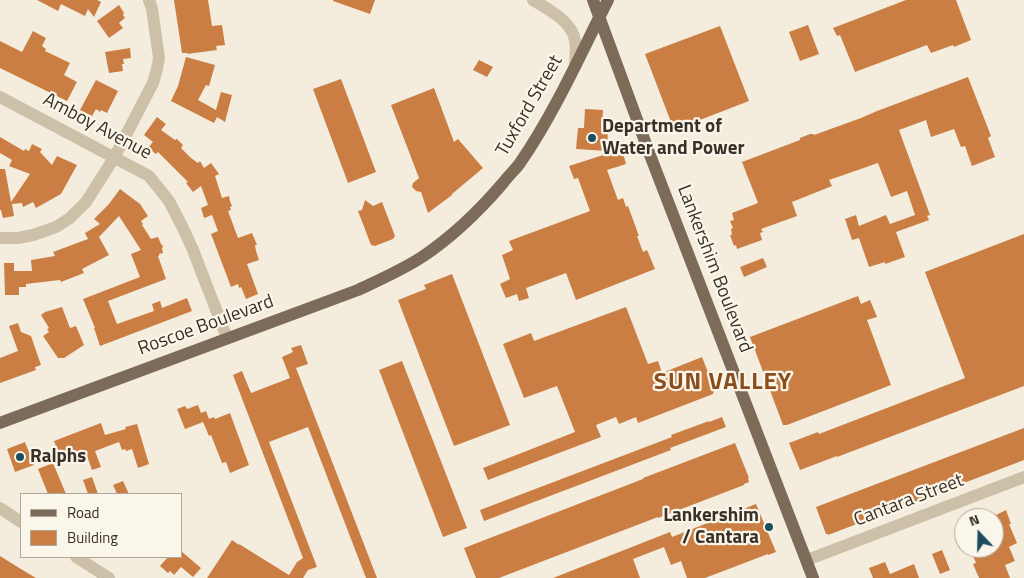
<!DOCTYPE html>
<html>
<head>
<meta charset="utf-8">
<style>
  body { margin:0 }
  #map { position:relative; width:1024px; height:578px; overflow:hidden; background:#f4eddd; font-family:"Titillium Web",sans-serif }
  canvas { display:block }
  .legend { position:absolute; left:20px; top:493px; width:162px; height:65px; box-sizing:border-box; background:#fbf6ea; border:1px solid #ada79d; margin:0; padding:6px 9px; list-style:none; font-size:15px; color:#393129 }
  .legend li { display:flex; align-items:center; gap:10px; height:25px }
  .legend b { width:25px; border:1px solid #ada79d }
  .north { position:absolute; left:954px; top:508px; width:50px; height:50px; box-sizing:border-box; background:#fbf6ea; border:1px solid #ada79d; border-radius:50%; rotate:339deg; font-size:14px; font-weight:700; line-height:20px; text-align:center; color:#393129 }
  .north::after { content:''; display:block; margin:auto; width:18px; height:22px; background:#1c4d5d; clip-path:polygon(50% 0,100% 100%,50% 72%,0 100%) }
</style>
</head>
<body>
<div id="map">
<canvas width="1024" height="578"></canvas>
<ul class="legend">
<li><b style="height:6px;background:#7c6b59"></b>Road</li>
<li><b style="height:14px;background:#cb7e44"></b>Building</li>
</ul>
<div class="north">N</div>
</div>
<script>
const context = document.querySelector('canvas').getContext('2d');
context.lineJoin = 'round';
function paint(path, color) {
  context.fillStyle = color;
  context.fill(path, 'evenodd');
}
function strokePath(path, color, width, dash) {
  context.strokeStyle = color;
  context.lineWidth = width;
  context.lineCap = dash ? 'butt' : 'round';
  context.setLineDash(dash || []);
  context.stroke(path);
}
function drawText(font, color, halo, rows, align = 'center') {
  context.font = font + ' "Titillium Web",sans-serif';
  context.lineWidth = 4.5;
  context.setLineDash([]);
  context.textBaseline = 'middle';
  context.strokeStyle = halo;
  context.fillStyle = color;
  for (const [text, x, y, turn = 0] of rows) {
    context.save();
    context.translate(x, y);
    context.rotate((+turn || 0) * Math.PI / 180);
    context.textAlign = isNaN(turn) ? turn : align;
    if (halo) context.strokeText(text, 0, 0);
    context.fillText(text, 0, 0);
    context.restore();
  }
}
paint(new Path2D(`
  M37,0H97L101,2L94,17L88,9L85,16L61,4L58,11Z
  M174,0H208L212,26L222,25L225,45L216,46L217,50L187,54L188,53H182Z
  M333,0H375L370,14L333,1Z
  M906,0H956L971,40L954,47L953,45L931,53L927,45L855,72L840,35L837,36L833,28Z
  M119,5L124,13L123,15L125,18L119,23L123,28L109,38L97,21Z
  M808,25L819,54L800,61L789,32Z
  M720,26L749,101L674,130L645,54Z
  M33,31L46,38L42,46L46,49L45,51L70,63L64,75L77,82L67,101L0,68V41L22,52Z
  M130,48L131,58L123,59L124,64H122L123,71L109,73L105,52Z
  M186,57L215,65L209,86L206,85L198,100L216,110L221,92L232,95L225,122L217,117L214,123L171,101L178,86Z
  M479,60L493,67L487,77L473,70Z
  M968,77L991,136L988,138L995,157L972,166L965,146L961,147L954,129L931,137L926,120L899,130L930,215L927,216L929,220L896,232L905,257L885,264V262L869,267L859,238L852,240L845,219L856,215L859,226L886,215L890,224L915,215L907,191L891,197L878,163L829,180L832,186L792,202L797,216L761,229L763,232L760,233L762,240L737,249L736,245L734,246L730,235H732L731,229L733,228L730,221L734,220L732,213L758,203L742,162L800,140V138L810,134H813L814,135L861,118L877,111Z
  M341,79L376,172L348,183L313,89Z
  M96,80L118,91L107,113L101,110L100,112L96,109L92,116L80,110Z
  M434,88L454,142L458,139L483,168L452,194V195L428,213L421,192L416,191L412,187L413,183L419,178L391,105Z
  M585,109L603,110L602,129H608L607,151L576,149L578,128H584Z
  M157,117L166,124L161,130L175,140L177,139L183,145L181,148L191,158L198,163L200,161L204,168L211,163L219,174L215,176L222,198L229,196L230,201L232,206L230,207L231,210L228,211L238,238L252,233L257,245H255L256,251L259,260L247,264L258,294L246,299L241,287L239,288L238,284L231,287L211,234L218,231L212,215L204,218L201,208L208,205L201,186L193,192L186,183L188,182L158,152L156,154L148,148L153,142L144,135Z
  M0,137L24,151L25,149L29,151L32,144L42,149L40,152L52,165L57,156L77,165L61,194L36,208L33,202L23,207L22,203L12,204L14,216L3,218L1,210H0V169H5L11,202L30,174L9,166L12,160L0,153Z
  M622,149L626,164L607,170L618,200L623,198L626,207L628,206L639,236H637L643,252L647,250L655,269L576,300L566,273L526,288L529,298L519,301L517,294L506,298L500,284L510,279L502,255L513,250L509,241L590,211L578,178L574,179L569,166Z
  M120,189L140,204L148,216L141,221L143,224L142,225L144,228L142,229L144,228L151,239L158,237L161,244L163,246L162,249L163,253L159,254V256H158L166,279L108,301L117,324L154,311L152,304L160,301L162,308L187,298L192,311L100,346L94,328H95L83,299L140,277L131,254L141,250L119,216L99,237L109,255L82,269L84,273L61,282L60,280L26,284V287H19V295H5L4,263H14V271H32L31,260L55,256L53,252L88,239L85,233L100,224L94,219L109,204Z
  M365,200L373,206L382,202L395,236L393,239L375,246L371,245L358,211L362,210Z
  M1024,234V386L837,457V456L800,470L789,443L818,432L819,434L965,378L925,272Z
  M763,258L767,267L744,277L740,267Z
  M452,274L510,425L454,446L398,300L426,289L424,285Z
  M858,296L861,304L870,300L877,317L867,320L891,385L787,425H783L750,337Z
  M62,307L70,328L76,326L84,345L64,358H58L43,336L49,332L47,329L49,328L41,315L45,312Z
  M626,307L648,364L658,361L662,373L702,357L711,380L710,381L714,392L713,393V394L638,423L636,417L619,424L616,417L596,425L601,437L488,480L483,468L575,432L557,386L524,398L503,344L531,333L534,341Z
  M18,323L21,332L31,336L41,365L35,367L36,370L0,383V358L18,351L9,326Z
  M301,345L308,364L296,368L377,578H366L308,427L269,442L317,567L308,570L303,578H207L232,540L239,545V544L289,575L297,562L303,558L233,375L242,371L251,393L290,378L282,357L293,352L291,348Z
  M402,361L467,528L443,537L379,370Z
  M198,405L201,413L206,411L209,419L214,417L215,419L230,413L249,465L230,473L226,462L222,463L211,435L209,436L203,422L185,429L177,409L185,406L187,409Z
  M722,417L726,427L670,448L671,450L484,521L480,510L672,437L671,435L709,421V422Z
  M101,423L105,435L126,429L125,427L137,424L149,464L138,468L132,449L126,451L125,449L122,450L119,442L95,451L101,467L92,470L86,453L79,456L77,451L60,457L54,441Z
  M1024,428V460L828,535V534H826L816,507Z
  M25,442L34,465L15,472L7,449Z
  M735,443L749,478H748L749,482L744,484V485L658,518V517L499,578H476L464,548L643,479V478Z
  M53,463L66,494H48L38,469Z
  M92,477L98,494H88L83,480Z
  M123,481L129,494H117L113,485Z
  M756,504L776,552L768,555V554L705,578H687L681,561L671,565L664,547L633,559L640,578H553L670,532L672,537Z
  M1006,510L1011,524H1009L1017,543L1009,547L1015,561L1005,565L1010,578H979L973,564L976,563L970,548H994V516Z
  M942,550L950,570L940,574L932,554Z
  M181,551L201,568L193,577L181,567L174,575L170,571L168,573L160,566L168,557H181Z
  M0,556L16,566L36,578H0Z
  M885,562L890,574L914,564L919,578H873L869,568Z`), '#cb7e44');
strokePath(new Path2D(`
  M533,0C548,9 573,22 575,41C577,49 575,58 575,66
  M0,97L149,176L169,201L182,226L193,250L227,338
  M0,238H18L33,235L56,227L70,218L86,202L114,158L153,83L157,69L159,58L152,9L149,0
  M0,508L21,522
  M76,557L109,578
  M807,560L1024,477`), '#cdc0a8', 12);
strokePath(new Path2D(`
  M593,0L650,155L813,578
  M0,423L358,290C379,280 402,270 422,257C452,237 479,211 503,183C508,176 515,170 520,163C555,112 580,55 608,0`), '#7c6b59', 12);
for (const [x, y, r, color] of [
  [592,138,5,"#1c4d5d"],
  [20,457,5,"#1c4d5d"],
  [769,527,5,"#1c4d5d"]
]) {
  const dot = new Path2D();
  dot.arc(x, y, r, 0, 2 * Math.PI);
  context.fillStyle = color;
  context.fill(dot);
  strokePath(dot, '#fbf6ea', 2);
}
drawText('19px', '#393129', '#fbf6ea', [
  ["Tuxford Street",530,106,-60],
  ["Amboy Avenue",97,127,28],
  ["Lankershim Boulevard",714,269,69],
  ["Roscoe Boulevard",206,326,-20],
  ["Cantara Street",909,501,-21]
]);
drawText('bold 19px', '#393129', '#fbf6ea', [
  ["Department of",602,127],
  ["Water and Power",602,149],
  ["Ralphs",30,457],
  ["Lankershim",759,516,"right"],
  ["/ Cantara",759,538,"right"]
], 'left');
context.letterSpacing = '1px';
drawText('bold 24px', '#8c4d1e', '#fbf6ea', [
  ["SUN VALLEY",723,383]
]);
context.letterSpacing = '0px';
</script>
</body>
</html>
